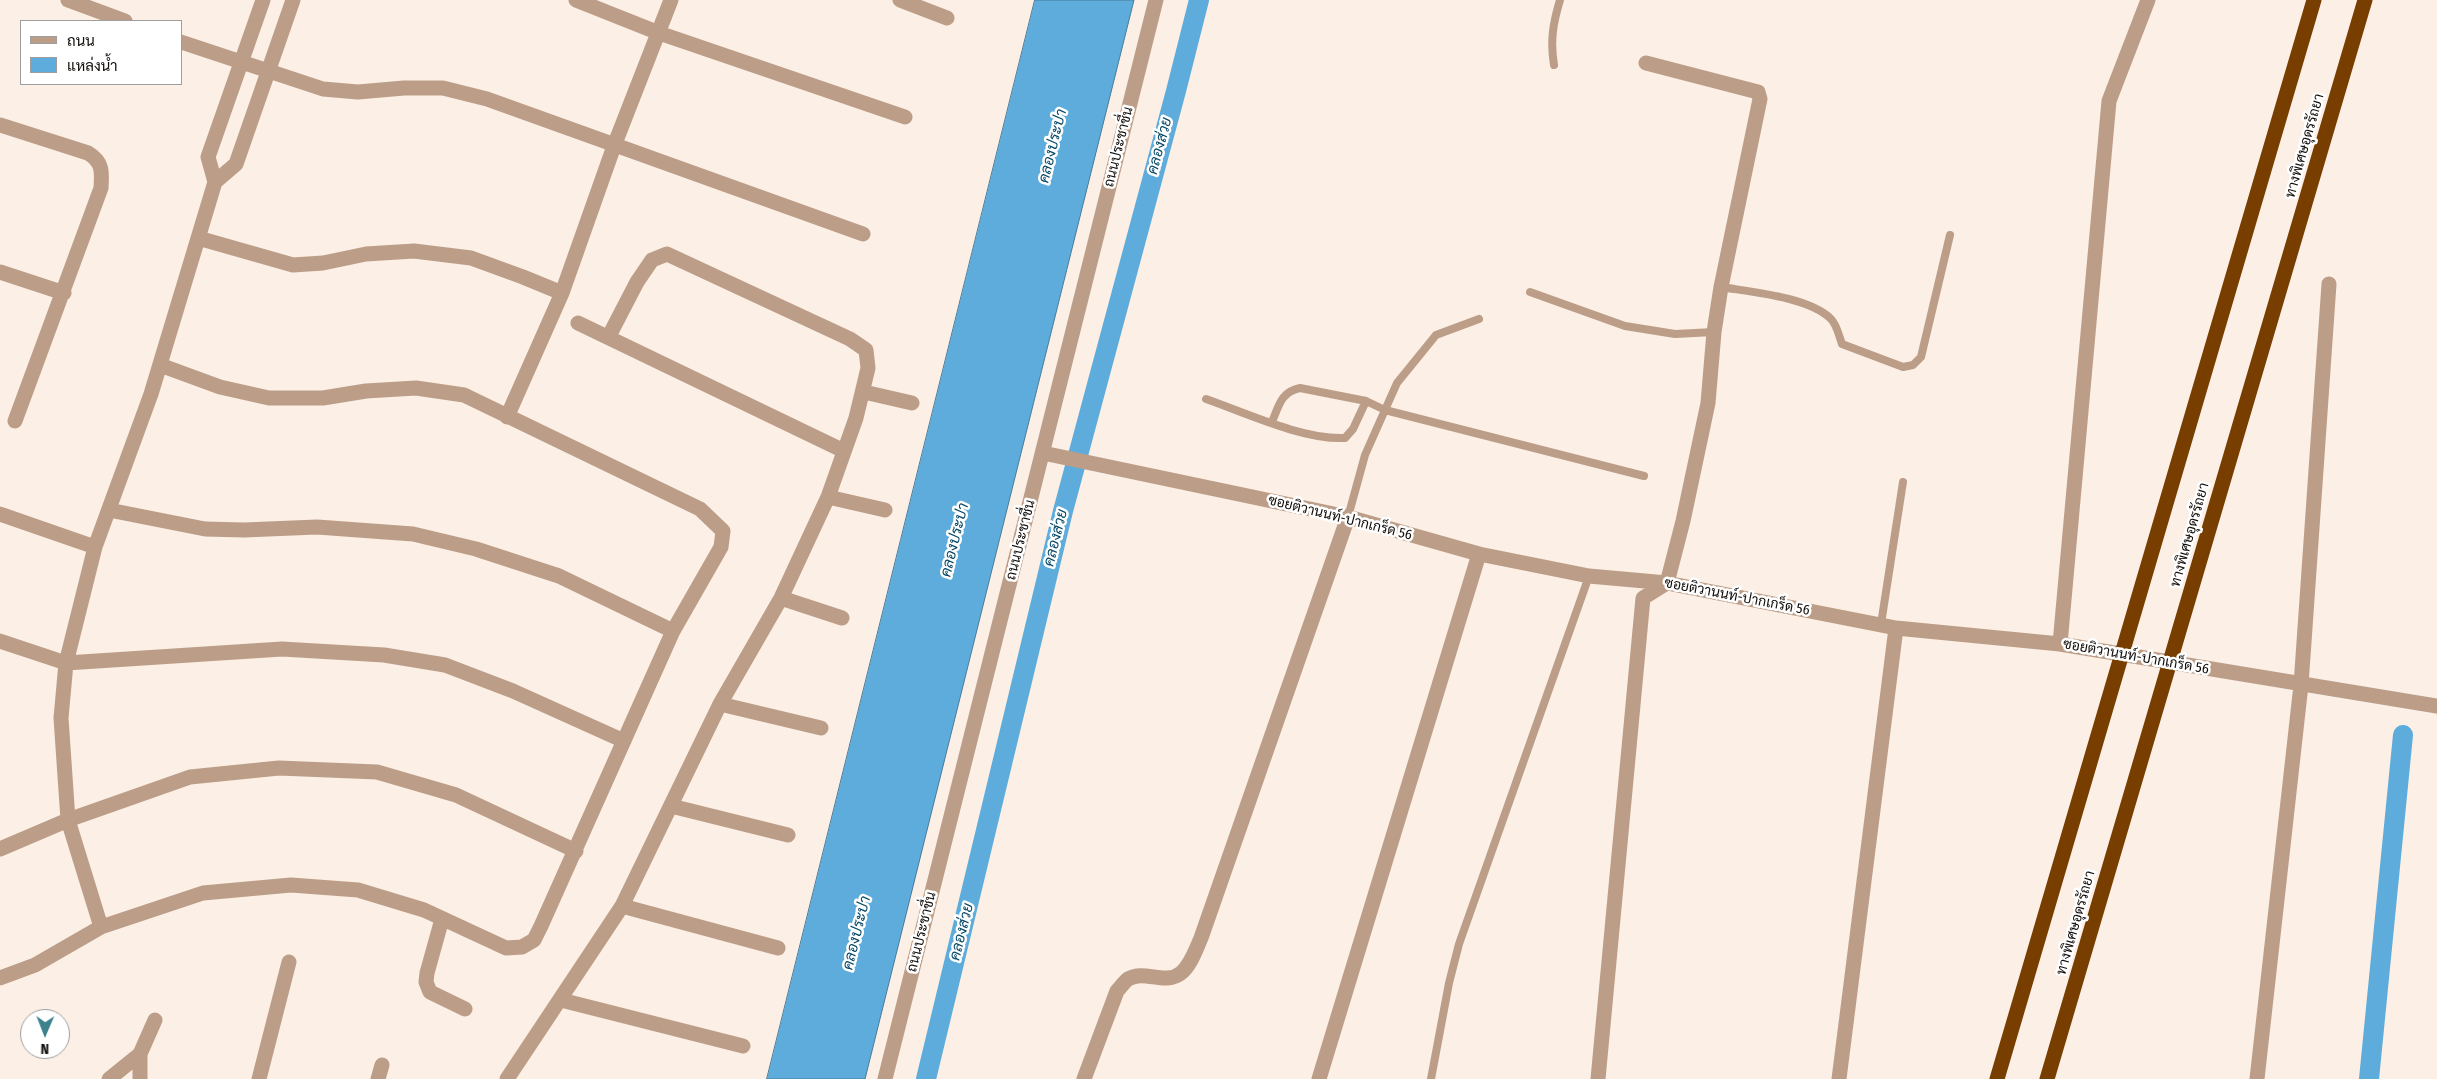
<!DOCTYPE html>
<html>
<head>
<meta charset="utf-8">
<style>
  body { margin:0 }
  #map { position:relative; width:2437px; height:1079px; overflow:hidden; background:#fcefe5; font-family:"Fira Sans Condensed",Sarabun,sans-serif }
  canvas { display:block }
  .legend { position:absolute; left:20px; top:20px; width:162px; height:65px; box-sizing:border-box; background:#fff; border:1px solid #9f9e9d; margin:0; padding:6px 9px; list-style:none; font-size:15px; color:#100c09 }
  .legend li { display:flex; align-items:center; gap:10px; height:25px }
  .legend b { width:25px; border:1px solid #9f9e9d }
  .north { position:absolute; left:20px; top:1009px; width:50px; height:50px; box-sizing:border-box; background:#fff; border:1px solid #9f9e9d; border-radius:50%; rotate:181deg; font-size:14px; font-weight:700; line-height:20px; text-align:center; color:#100c09 }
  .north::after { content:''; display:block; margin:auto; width:18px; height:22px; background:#3d838e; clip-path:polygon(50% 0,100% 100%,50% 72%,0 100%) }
</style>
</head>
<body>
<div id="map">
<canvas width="2437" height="1079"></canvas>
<ul class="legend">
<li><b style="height:6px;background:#bc9e88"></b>ถนน</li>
<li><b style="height:14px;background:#5dacdb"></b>แหล่งน้ำ</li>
</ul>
<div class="north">N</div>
</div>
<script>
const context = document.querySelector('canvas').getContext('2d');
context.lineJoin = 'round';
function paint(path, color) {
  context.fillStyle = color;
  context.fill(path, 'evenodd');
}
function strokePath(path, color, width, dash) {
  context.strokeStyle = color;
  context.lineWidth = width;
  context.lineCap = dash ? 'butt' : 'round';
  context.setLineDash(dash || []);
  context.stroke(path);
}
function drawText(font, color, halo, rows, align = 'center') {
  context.font = font + ' "Fira Sans Condensed",Sarabun,sans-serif';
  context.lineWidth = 5;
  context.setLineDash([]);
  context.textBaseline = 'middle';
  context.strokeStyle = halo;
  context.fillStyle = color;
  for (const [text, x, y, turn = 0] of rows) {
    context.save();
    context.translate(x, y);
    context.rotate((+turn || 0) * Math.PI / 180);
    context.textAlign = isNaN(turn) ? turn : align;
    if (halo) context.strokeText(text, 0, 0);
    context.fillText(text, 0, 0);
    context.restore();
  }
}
const water = new Path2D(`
  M1035,0H1134L865,1079H767Z`);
paint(water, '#5dacdb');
strokePath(water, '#467c9c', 1);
strokePath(new Path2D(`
  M926,1079L1063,511L1176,91L1199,0
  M2369,1079L2403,735`), '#5dacdb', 20);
strokePath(new Path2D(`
  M1554,65C1550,41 1553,23 1560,0
  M1721,287C1751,292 1809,297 1831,319C1837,325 1839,336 1842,344L1903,367L1913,365L1921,357L1950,235
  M1530,292L1625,326L1675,334L1714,332
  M1206,399C1246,413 1303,440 1345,438L1353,429L1366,401
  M1272,422C1279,405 1281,392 1300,388L1366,401L1385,410L1644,476
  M1348,517L1365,455L1397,383L1436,335L1479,319
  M1881,624L1903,482
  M1431,1079L1449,983L1459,944L1589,576`), '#bc9e88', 8);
strokePath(new Path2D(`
  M68,0L125,21
  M576,0L659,33L905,117
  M900,0L947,18
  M181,42L323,89L358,92L404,88H443L487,99L863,234
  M0,125L88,153C103,162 102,172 101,188L15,421
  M215,182L236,164L293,0
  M198,238L293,265L323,263L366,254L414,251L471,258L523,277L562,293
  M0,272L64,293
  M578,323L844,451
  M864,392L912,403
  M507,417L562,293L614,146L671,0
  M1043,453L1348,517L1479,554L1589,576L1667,583L1896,628L2060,644L2437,706
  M828,497L885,510
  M109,510L205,529L244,530L317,527L413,534L476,549L559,576L673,631
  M0,514L95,547
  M781,598L842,618
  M0,641L66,663L282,649L384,655L445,665L513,691L624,741
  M2060,644L2109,101L2148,0
  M720,704L821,728
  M671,806L788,835
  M0,849L68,820L190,777L279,768L377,772L456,795L576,851
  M622,906L778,948
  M442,919L427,973L426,982L430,992L465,1009
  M101,927L68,820L61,718L66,663L95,547L151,394L215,182L208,157L263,0
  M0,978L35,965L101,927L203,893L291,885L358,890L424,910L506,948L522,947L534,940L541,926L673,631L721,547L723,531L700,509L464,395L416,388L366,391L323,398H269L220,387L160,365
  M561,1000L743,1046
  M109,1079L140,1054
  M140,1079V1054L155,1020
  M259,1079L289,962
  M378,1079L382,1065
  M507,1079L622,906L720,704L781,598L828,497L856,418L868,368L866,350L850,339L667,254L652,260L637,282L609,336
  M885,1079L1156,0
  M1084,1079L1117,991C1120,988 1124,982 1128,979C1145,969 1165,986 1181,973C1191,965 1196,949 1201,938L1348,517
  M1319,1079L1479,554
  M1598,1079L1643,598L1667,583L1683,521L1708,403L1714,332L1721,287L1760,99L1758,92L1646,63
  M1839,1079L1896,628
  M2257,1079L2301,685L2329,284`), '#bc9e88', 15);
strokePath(new Path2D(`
  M1997,1079L2314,0
  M2047,1079L2365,0`), '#783e00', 15);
drawText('14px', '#100c09', '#fff', [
  ["ทางพิเศษอุดรรัถยา",2305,146,-74],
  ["ถนนประชาชื่น",1119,147,-76],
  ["ซอยติวานนท์-ปากเกร็ด 56",1340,518,14],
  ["ทางพิเศษอุดรรัถยา",2190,535,-74],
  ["ถนนประชาชื่น",1021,540,-76],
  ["ซอยติวานนท์-ปากเกร็ด 56",1737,597,11],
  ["ซอยติวานนท์-ปากเกร็ด 56",2136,657,10],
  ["ทางพิเศษอุดรรัถยา",2076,923,-74],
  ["ถนนประชาชื่น",922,932,-76]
]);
drawText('italic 15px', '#044766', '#fff', [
  ["คลองประปา",1053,146,-76],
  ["คลองส่วย",1160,146,-75],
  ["คลองส่วย",1056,538,-76],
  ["คลองประปา",955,540,-76],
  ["คลองส่วย",962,932,-76],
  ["คลองประปา",857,933,-76]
]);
</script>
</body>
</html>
